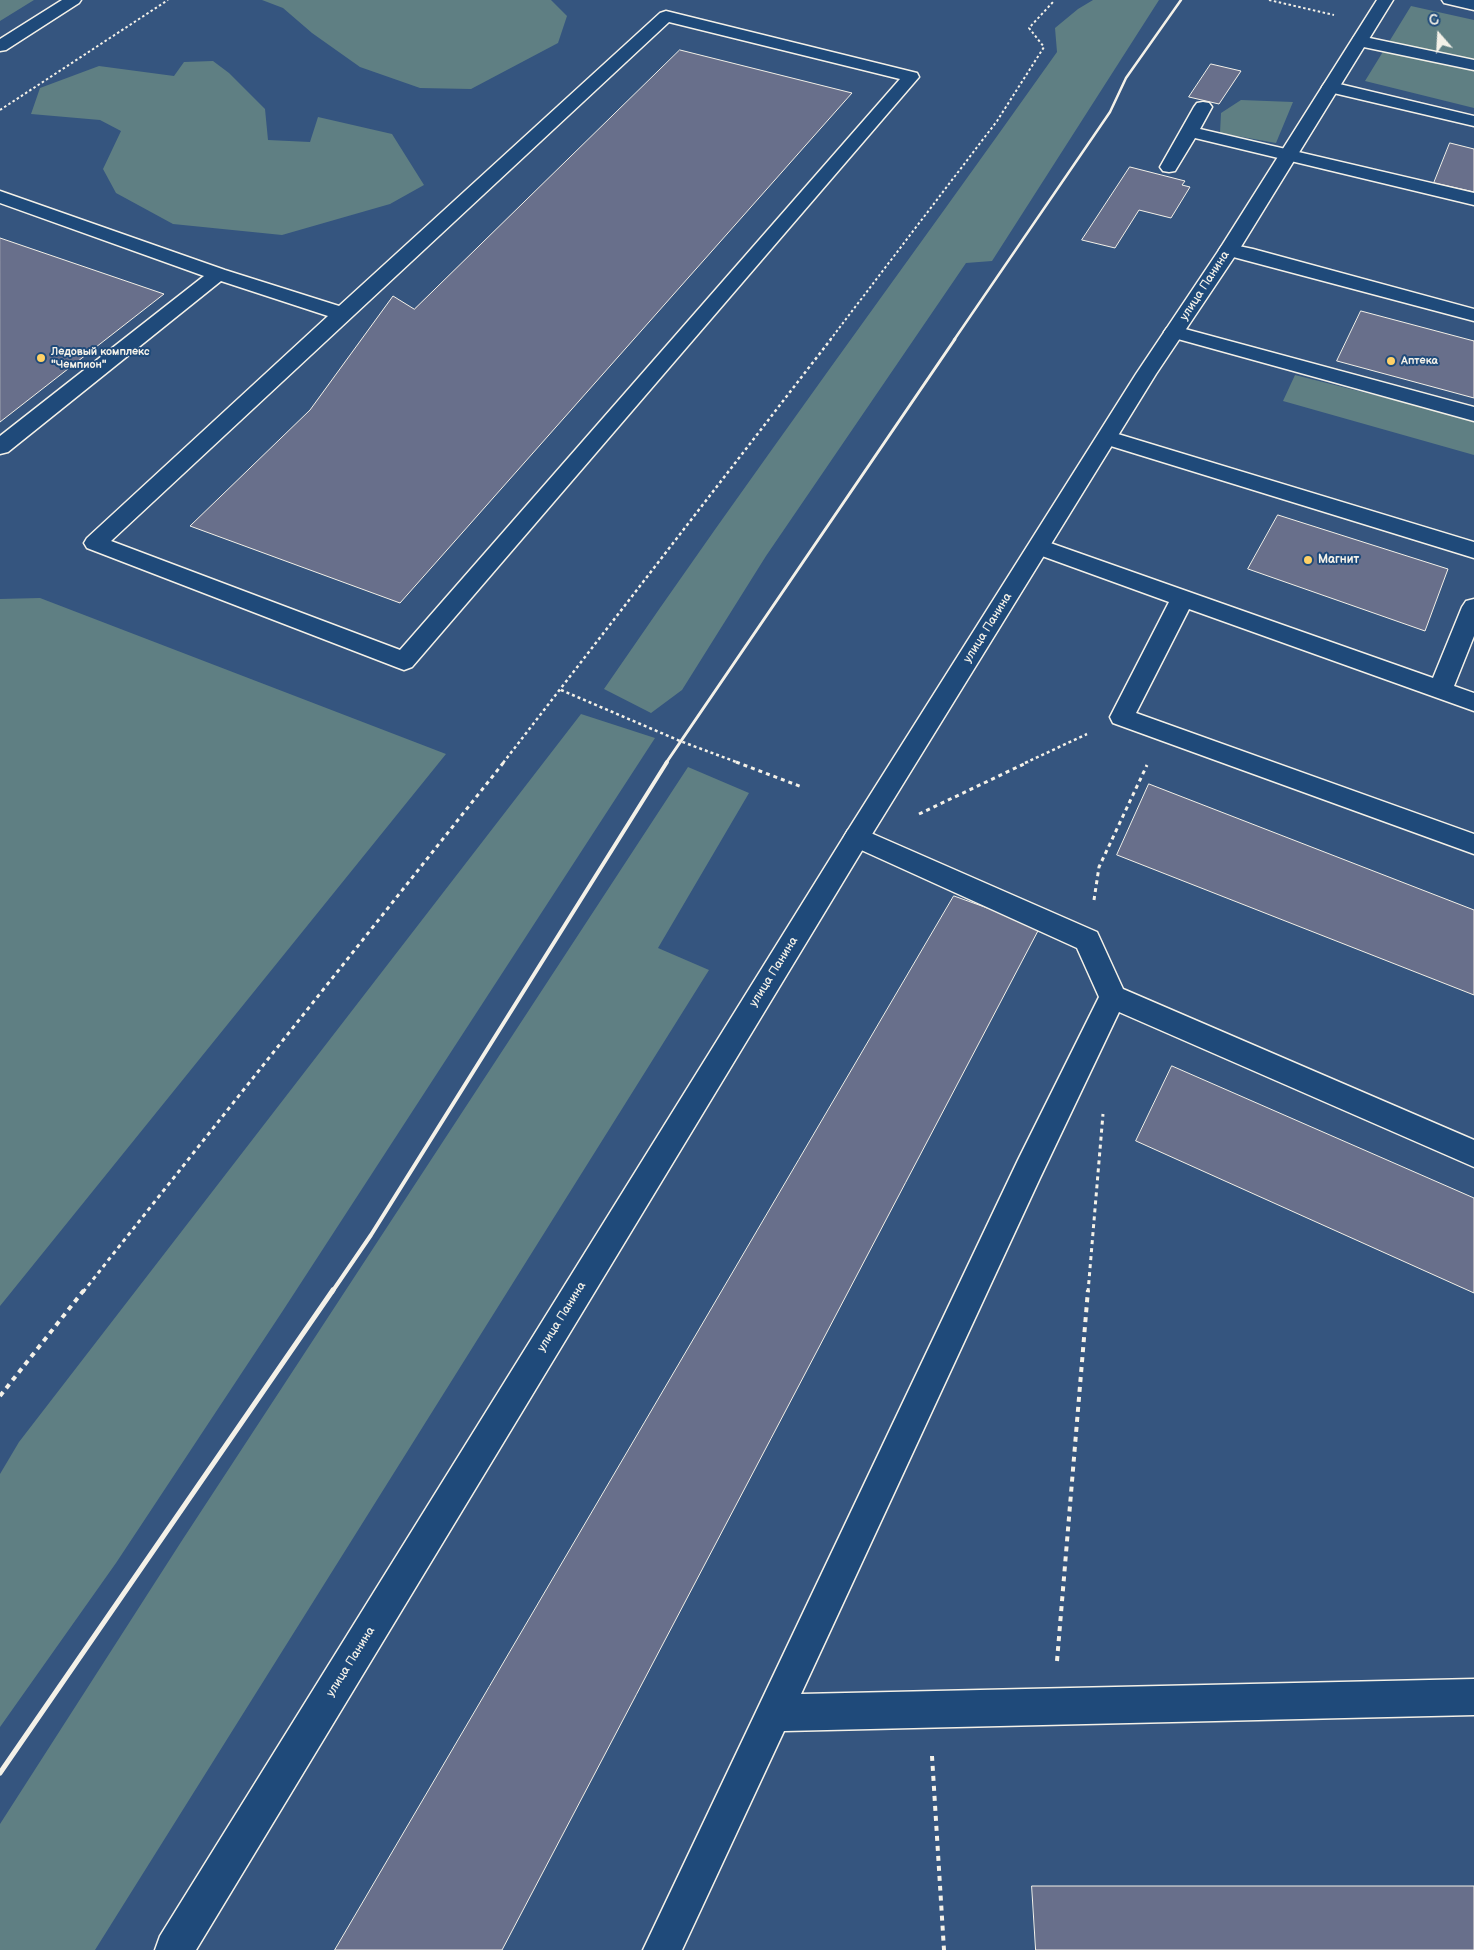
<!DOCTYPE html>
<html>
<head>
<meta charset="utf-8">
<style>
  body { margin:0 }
  #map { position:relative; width:1474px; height:1950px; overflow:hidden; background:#35557f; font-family:"Balsamiq Sans",sans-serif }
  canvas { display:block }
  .north { position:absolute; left:1414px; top:10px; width:50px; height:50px; -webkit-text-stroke:4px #1f4a7a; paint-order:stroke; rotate:341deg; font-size:14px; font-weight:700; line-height:20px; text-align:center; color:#f4f1e8 }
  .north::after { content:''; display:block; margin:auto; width:18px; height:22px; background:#f4f1e8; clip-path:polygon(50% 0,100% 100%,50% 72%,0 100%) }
</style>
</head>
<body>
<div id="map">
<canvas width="1474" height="1950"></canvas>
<div class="north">С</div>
</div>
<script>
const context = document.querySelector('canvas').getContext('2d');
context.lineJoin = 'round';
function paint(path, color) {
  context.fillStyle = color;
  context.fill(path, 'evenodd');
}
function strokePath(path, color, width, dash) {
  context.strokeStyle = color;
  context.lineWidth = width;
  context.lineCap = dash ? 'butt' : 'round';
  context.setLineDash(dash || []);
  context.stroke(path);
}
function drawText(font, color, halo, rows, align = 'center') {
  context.font = font + ' "Balsamiq Sans",sans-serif';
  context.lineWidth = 4;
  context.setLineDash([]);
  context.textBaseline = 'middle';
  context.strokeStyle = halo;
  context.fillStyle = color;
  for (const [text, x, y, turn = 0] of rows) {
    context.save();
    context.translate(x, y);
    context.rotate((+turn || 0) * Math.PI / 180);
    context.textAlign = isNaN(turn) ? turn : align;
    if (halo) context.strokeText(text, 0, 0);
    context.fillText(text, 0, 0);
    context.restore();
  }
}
paint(new Path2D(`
  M0,0H34L0,21Z
  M262,0H551L567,16L558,43L471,89L420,88L360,67L312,33L283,8Z
  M1093,0H1159L992,261L966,263L766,556L682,690L651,713L604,689C751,474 906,265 1057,52L1055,28L1078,9Z
  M1411,6L1474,20V108L1365,81Z
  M213,61L229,73L265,109L268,140L310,142L318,117L392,134L424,185L390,204L282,235L173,224L116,193L103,169L121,131L100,120L31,114L40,88L99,66L174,76L184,62Z
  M1241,100L1293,102L1276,143L1220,133L1221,113Z
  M1295,375L1474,420V455L1283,401Z
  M40,598L446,754L0,1306V599Z
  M581,714L655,738L282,1312L116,1563L0,1727V1474L19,1442Z
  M688,767L749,793L658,948L709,970L95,1950H0V1824L181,1542Z`), '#5f7f83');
const building = new Path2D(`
  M680,50L852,93L400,603L190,526L310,410L393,296L414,309Z
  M1211,64L1241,71L1219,104L1189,97Z
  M1450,143L1474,149V192L1434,183Z
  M1130,167L1185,181L1182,185L1190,187L1171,218L1139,210L1115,248L1082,240Z
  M0,238L164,294L0,422Z
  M1361,311L1474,341V398L1337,361Z
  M1278,515L1448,569L1425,631L1248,569Z
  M1149,784L1474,910V995L1117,855Z
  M954,896L1040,927L502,1950H335Z
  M1172,1066L1474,1198V1293L1136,1141Z
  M1032,1886H1474V1950H1036Z`);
paint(building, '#686f8b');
strokePath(building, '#f4f1e8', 1);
const service = new Path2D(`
  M666,11L917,73L919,77L412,667L404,670L396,667L87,548L84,543L87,538L328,316L221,281L8,452L0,454V436L204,276L0,203V191L225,270L339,306L660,13ZM669,22L900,79L400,650L111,541Z
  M1360,36L1474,60V70L1354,45L1352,41L1354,37Z
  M1331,82L1474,116V126L1325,91L1322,87L1325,83Z
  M1203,102L1209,103L1212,107L1200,129L1474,193V205L1195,138L1175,171L1169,172L1163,171L1160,167L1194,107L1197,103Z
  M1229,244L1253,249L1474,309V321L1222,254L1219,250L1222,246Z
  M1174,326L1474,407V421L1167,336L1164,332L1167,328Z
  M1108,431L1474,542V558L1101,443L1097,438L1101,433Z
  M1039,539L1433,678L1462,607L1466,601L1474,599V636L1454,686L1474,693V711L1189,609L1136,713L1474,834V854L1113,723L1110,717L1169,602L1031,552L1028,547L1031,542Z
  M857,827L1097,932L1123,989L1474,1140V1167L1119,1012L1040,1178L801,1694L1474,1679V1715L784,1731L682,1950H643L1018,1160L1099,997L1077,948L848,844L844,837L848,830Z`);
const minor = new Path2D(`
  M1442,0H1474V10L1444,3Z`);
const tertiary = new Path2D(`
  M62,0H81L79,3L6,50L0,51V39Z
  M1377,0H1393L1239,250L1156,374L866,844L196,1950H155L160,1936L848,830L1136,374L1219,250Z`);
strokePath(service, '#f4f1e8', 3);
strokePath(minor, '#f4f1e8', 3);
strokePath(tertiary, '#f4f1e8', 3);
strokePath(new Path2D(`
  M1269,0L1334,15
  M0,110L168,0
  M830,340L997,121L1044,47L1029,28L1053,2`), '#f4f1e8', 2, [2.5, 2.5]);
strokePath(new Path2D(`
  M561,690L680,741L739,763
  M503,763L831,339
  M1025,763L1087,734`), '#f4f1e8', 2.5, [3, 3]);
strokePath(new Path2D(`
  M736,762L802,787
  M919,814L1028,762
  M1094,900L1099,867L1147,765
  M83,1292L504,762
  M1088,1292L1103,1114`), '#f4f1e8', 3, [4, 4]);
strokePath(new Path2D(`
  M0,1396L84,1290
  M1057,1661L1088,1290
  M932,1756L944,1950`), '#f4f1e8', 4, [5, 5]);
paint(service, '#1f4a7a');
paint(minor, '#1f4a7a');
paint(tertiary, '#1f4a7a');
strokePath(new Path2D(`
  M954,340L1110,112L1126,78L1181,0`), '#f4f1e8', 2.5);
strokePath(new Path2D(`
  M666,763L955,339`), '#f4f1e8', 3);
strokePath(new Path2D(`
  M332,1292L371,1235L667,762`), '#f4f1e8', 4);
strokePath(new Path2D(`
  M0,1773L333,1290`), '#f4f1e8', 5);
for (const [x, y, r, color] of [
  [41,358,5,"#ffd166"],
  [1391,361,5,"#ffd166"],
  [1308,560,5,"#ffd166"]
]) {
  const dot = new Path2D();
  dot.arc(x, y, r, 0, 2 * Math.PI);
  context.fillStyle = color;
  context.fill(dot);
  strokePath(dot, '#1f4a7a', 2);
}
drawText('bold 11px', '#f4f1e8', '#1f4a7a', [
  ["Ледовый комплекс",51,352],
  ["\"Чемпион\"",51,365],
  ["Аптека",1401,361]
], 'left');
drawText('12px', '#f4f1e8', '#1f4a7a', [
  ["улица Панина",1205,286,-57],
  ["улица Панина",988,628,-58],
  ["улица Панина",774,972,-58],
  ["улица Панина",562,1317,-58],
  ["улица Панина",351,1662,-58]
]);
drawText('bold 12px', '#f4f1e8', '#1f4a7a', [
  ["Магнит",1318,560]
], 'left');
</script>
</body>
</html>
